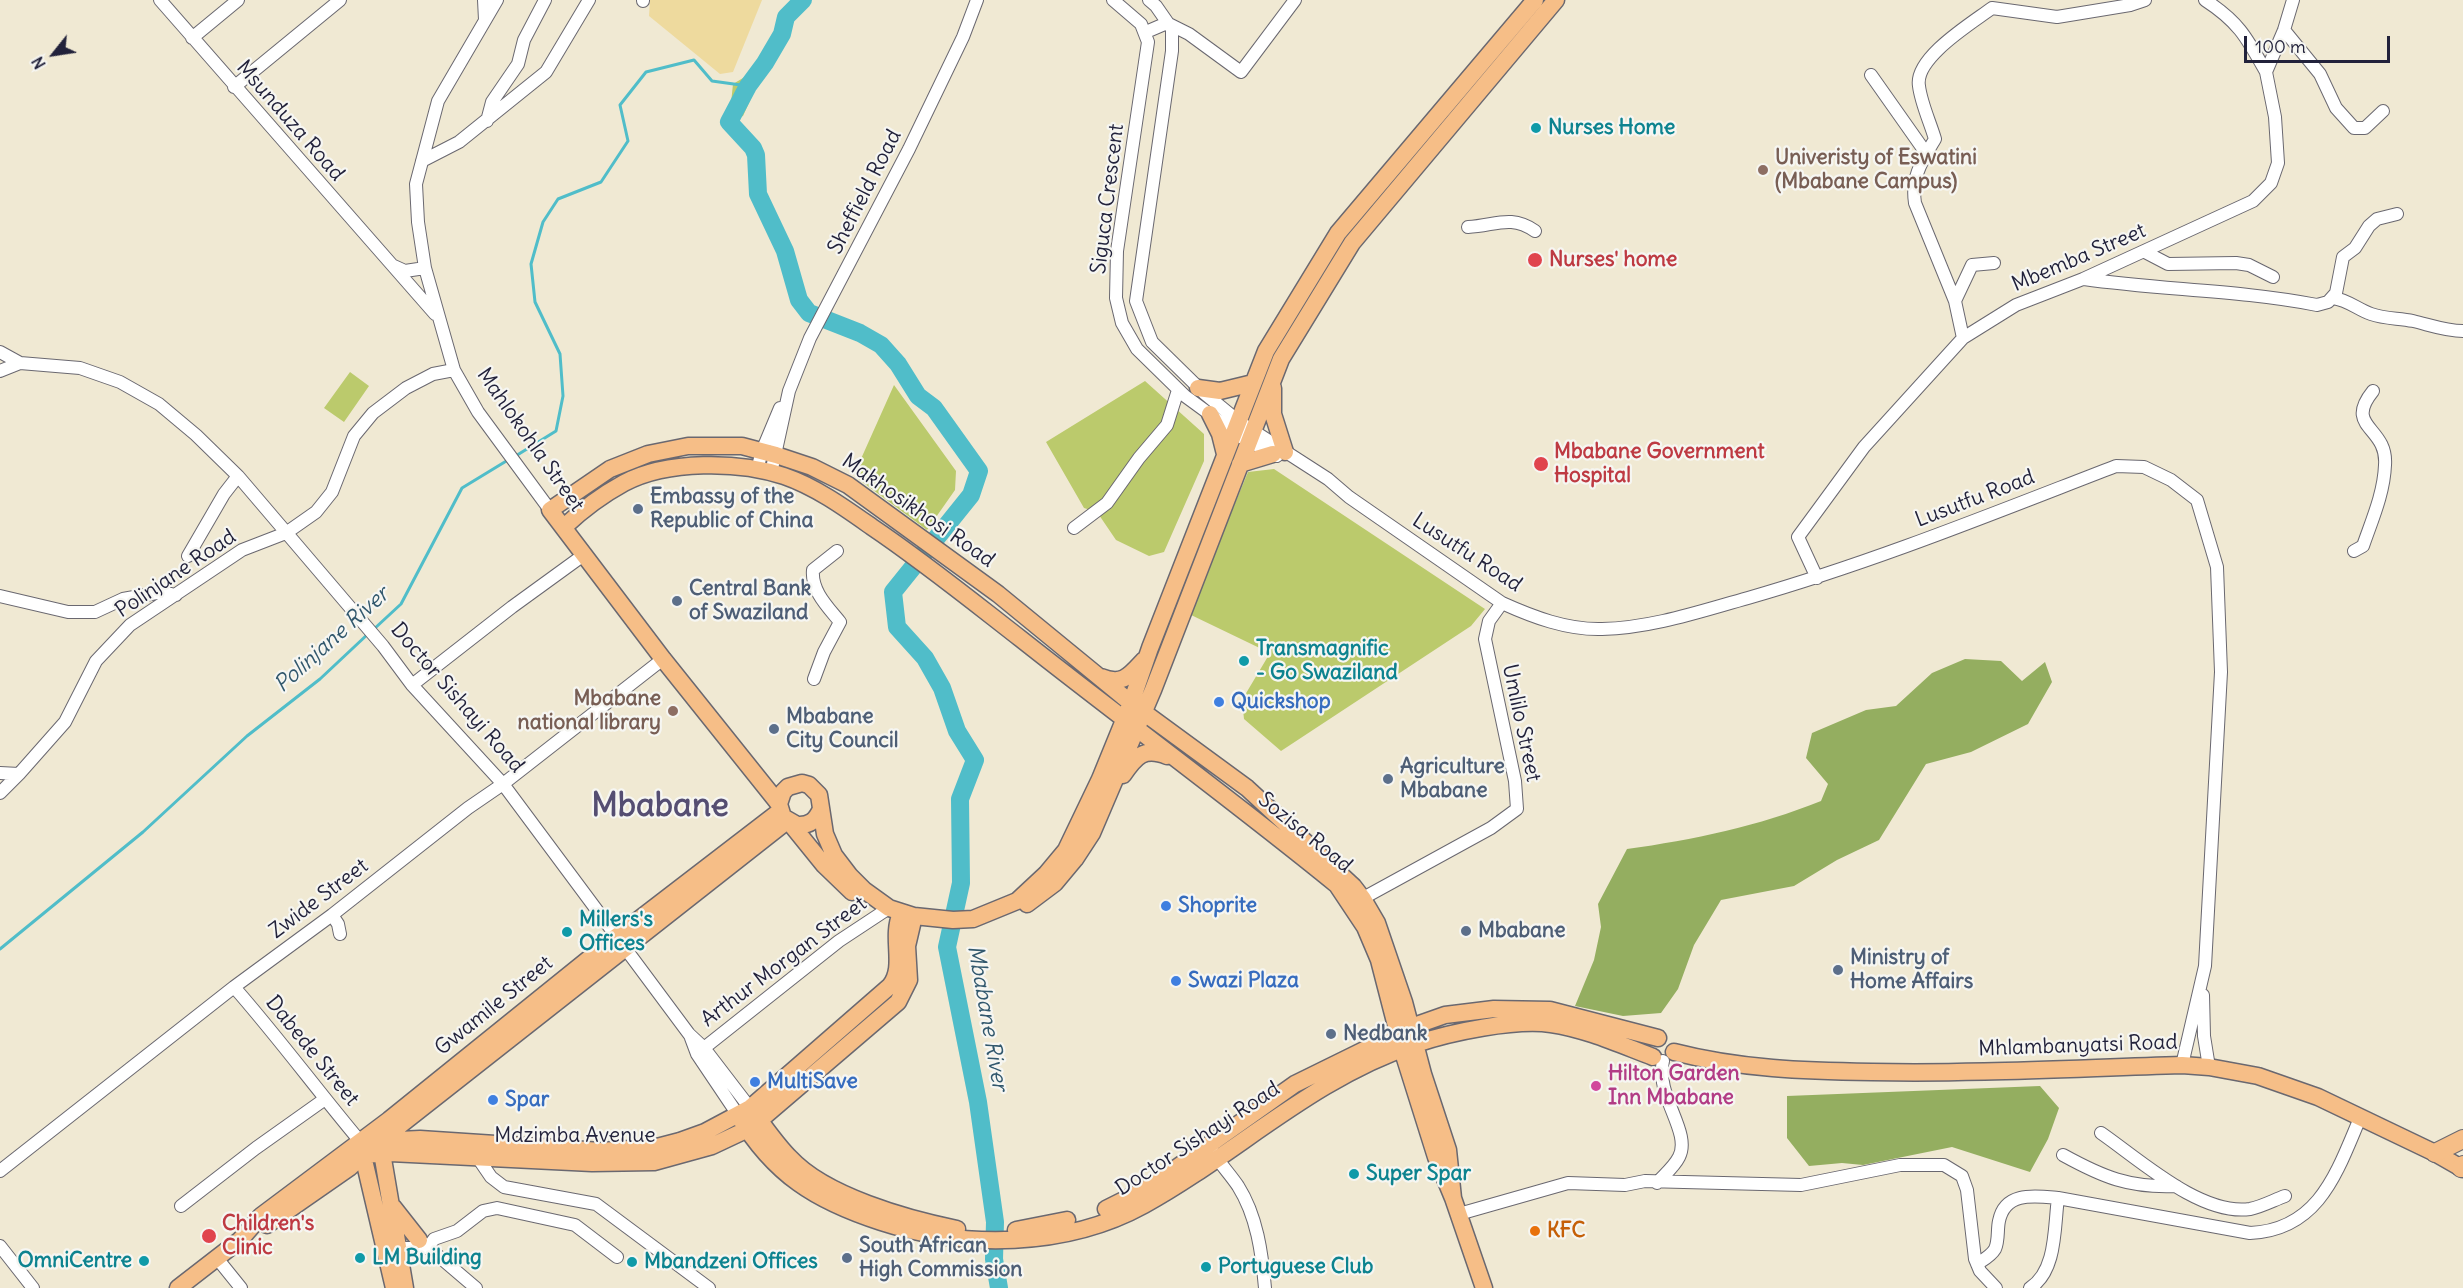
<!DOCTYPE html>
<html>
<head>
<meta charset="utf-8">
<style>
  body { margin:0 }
  #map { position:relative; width:2463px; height:1288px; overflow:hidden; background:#f0e9d3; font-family:Delius,sans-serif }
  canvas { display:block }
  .north { position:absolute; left:24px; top:24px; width:60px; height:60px; -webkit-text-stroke:4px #f6f6f2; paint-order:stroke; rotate:240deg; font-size:16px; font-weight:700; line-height:24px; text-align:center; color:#22223b }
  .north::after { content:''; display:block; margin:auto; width:21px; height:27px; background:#22223b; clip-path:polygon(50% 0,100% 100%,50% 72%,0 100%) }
  .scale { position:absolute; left:2244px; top:36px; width:146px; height:27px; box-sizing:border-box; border:3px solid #22223b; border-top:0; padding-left:8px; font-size:18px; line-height:21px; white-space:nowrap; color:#22223b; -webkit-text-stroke:4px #f6f6f2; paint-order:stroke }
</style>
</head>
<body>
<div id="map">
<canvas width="2463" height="1288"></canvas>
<div class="north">N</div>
<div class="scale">100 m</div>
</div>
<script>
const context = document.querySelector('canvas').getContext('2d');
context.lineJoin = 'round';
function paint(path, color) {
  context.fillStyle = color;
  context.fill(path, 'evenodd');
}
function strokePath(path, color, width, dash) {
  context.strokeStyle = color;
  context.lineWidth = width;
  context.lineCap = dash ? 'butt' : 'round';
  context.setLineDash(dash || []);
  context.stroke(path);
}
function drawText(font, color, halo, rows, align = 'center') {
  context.font = font + ' Delius,sans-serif';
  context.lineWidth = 4.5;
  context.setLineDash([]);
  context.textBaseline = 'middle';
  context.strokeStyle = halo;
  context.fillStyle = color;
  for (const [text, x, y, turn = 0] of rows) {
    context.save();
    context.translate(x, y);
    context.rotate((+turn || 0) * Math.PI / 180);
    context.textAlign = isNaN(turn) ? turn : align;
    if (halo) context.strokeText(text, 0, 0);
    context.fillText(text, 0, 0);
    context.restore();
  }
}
paint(new Path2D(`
  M772,52L743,116L729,122L733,84L748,75Z
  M350,372L369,386L344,422L324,408Z
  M1145,381L1204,434V461L1164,552L1149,556L1116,540L1097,512L1084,508L1046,442Z
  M894,385L956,471L955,490L927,530L857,478L856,470Z
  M1274,469L1485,609L1471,626L1281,751L1244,719L1242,700L1270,653L1189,614L1248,472Z`), '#bbca6c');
paint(new Path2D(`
  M1965,659L2001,661L2022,681L2045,662L2052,682L2028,724L1971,752L1926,764L1879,840L1837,860L1794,886L1721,900L1694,945L1678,989L1661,1013L1623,1016L1575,1006L1594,960L1601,927L1598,904L1627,849C1693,840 1759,826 1821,801L1828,784L1806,758L1812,733L1866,710L1896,706L1932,673Z
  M2040,1086L2059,1108L2048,1139L2030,1172L1952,1147L1863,1165L1842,1163L1809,1166L1787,1138V1096Z`), '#94ae60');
paint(new Path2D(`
  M650,0H762L733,72L720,74L649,16Z`), '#eeda9e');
strokePath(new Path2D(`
  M514,457L556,431L563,396L560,354L535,302L531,264L543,222L558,199L601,182L628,141L620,105L646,72L694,60L712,81L748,86
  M374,629L401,604L462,488L508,460
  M0,949L143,832L247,736L320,679L369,633`), '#50bdc9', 3);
strokePath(new Path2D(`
  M803,0L786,17L782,34L765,63L748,86L729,122L753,148L756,155L758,194L785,251L799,300L809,313L860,333L881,345L898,364L918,396L934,408L979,471L971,495L893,592L897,627L925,658L942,688L957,731L975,760L960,799L961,883L947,947L978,1102L995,1222L994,1259L999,1288`), '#50bdc9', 18);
const minor = new Path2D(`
  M160,0L435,314
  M484,0L485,20
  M497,0L438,101L416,184L418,222L425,268L454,370L478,412L550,510
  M1113,0L1141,24L1148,42L1117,251L1116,298L1122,323L1137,349L1185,396L1241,437L1277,456
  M1149,0L1156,6L1172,29V51L1136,301L1152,342L1204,393L1238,421L1328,479L1349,497L1502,603C1533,617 1567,630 1602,629C1652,628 1701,611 1748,598C1874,562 1994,513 2116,466L2144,467L2171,480L2197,500L2217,567L2221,672L2205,966L2182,1065
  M2205,0C2239,22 2247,38 2266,72
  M643,1V0
  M2284,30L2320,74L2336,108L2354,128H2365L2383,111
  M1146,32L1167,23L1189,34L1241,72L1295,0
  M192,38L238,0
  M1871,75L1926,153
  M234,87L340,0
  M487,121L492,102L518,64L524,40L545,0
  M422,161L459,142L546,72L589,0
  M1468,227C1495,226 1510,214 1535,231
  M2145,252L2168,264L2236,263L2249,265L2273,277
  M394,266L405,271L425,268
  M2084,279C2161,290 2240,290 2317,305L2328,302L2336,293L2343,257L2355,248L2369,226L2377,219L2397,214
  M2333,298C2348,300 2357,309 2371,314C2385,319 2399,318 2413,321C2430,325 2446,331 2463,331
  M1955,301L1972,265L1994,263
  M1963,338L1955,301L1915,203C1911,177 1922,161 1935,139C1930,122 1921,103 1919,86C1914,58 1972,23 1992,8L2057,17L2130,5L2145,0
  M0,352L20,363
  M0,371L20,363L80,368L120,382L159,404L196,435L238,476L383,646L412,685L503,784L689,1034L704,1048L750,1108
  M757,470L762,451L780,408
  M771,473L789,391L810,338L909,149L963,37L977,0
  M1074,528L1107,503L1139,458L1167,425L1178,390
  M2354,551L2363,546C2372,520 2384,493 2385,465C2388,426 2343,428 2373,391
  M188,556L224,494L238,476
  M1817,578L1798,537L1864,447L1963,338L2016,305L2083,279L2253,201L2271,183L2278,163L2275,117L2266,72L2284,30L2293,0
  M0,596L68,612H95L123,599L162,592L176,595
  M814,679L824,652L840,622C828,607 811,591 813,570L837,551
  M412,685L512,607L585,554
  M0,773L19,774
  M0,793L19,774L65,722L96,661L130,625L242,550L286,533L316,512L332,492L354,436L373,413L406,388L433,374L454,370
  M1356,902L1491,828L1517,809L1515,781L1485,639L1489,621L1502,603
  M332,915L338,924L340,934
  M234,987C278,1037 317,1090 359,1140
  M2203,995L2204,1036L2209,1067
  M691,1038L697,1054L738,1115
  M704,1048L839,941L889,908
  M2101,1133C2140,1160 2201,1216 2250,1209C2261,1207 2274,1200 2285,1196
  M1213,1152C1220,1164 1230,1174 1238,1186C1257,1216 1262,1253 1265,1288
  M2063,1155C2103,1177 2129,1188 2176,1186
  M478,1158L491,1177L504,1187L596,1204L709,1288
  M0,1171L234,987L332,915L468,808L503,784L663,659
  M1657,1183C1664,1175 1674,1167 1679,1157C1692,1132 1655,1096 1663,1061
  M181,1206L256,1148L325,1099
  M1459,1214L1568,1183L1625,1185L1645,1181L1801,1185L1900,1165H1944L1962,1176L1967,1190L1975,1259L1980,1271L1996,1288
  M422,1242L476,1288
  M0,1246L33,1288
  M390,1248H428
  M428,1248L434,1239L457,1231L483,1211L497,1208L575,1225L617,1257
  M216,1257L241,1288
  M1977,1264C1983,1260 1991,1256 1995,1249C1999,1240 1997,1230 1999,1221C2005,1191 2035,1196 2058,1198
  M2030,1288C2057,1271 2054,1227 2058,1198L2250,1233C2319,1230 2337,1172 2360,1118`);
const major = new Path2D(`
  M1198,388L1220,391L1253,383
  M1273,388V414L1285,452
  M1210,414L1220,434L1225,454
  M1240,464L1273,454
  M564,527C582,510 602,495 624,483C667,460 739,461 784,476C816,487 845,508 872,527C924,562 972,601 1021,639C1126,722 1234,801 1337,885L1365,927L1379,960L1402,1049L1436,1157L1453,1198L1484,1288
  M1101,677C1123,686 1130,675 1144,660
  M1123,775C1136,756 1144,747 1167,756
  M779,804L663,659L550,510L610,469L648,454L688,446H742L776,455L812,467L848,485L998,594L1131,703L1247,788L1353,886L1363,899L1377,923L1404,1002L1423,1074L1448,1150L1453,1198
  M821,809C816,820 810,826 797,825L783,817L779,804L783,792L788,787L802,783L809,785L819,795L825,834L834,855L850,876L864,890L889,908L914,916L953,920L973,919L1017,901L1046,874L1066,850L1100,779L1131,703L1150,648L1266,351L1338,233L1535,0
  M790,823L824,865L852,892
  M1027,904L1055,883L1075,859L1092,833L1153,690L1281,359L1352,243L1556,0
  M1674,1052C1740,1069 1805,1071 1872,1072C1976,1074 2078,1068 2182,1065L2209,1067L2258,1076L2318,1097L2435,1153L2463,1169
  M750,1108C763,1124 775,1143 790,1158C825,1196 907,1219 957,1229
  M738,1115C774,1175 816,1201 881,1222C964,1249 1066,1248 1144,1205C1238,1153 1311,1079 1416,1044C1451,1032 1515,1019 1551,1024C1586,1029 1621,1045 1653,1057
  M378,1141L420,1139L601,1151L657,1147L680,1141L705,1132L750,1108L890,986C906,966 890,939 901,913
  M361,1147L394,1288
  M363,1155L390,1153L592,1163L654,1162L712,1146L746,1130L760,1120L898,1002L909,980L907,946L914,916
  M393,1207L419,1240
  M1106,1209L1148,1188L1295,1084L1411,1027L1445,1015L1494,1009L1550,1010L1658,1038
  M267,1225L349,1168L371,1148
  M1016,1230L1067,1220
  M178,1288L240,1240L261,1216L389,1120L616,937L780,811
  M405,1288L380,1141L787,821`);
const highway = new Path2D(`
  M2435,1153L2463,1139
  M2461,1168L2463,1165`);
strokePath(minor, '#6a6870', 14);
strokePath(major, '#6a6870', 19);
strokePath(highway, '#6a6870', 20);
strokePath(minor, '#fff', 12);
strokePath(major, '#f6be87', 16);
strokePath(highway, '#f6be87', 18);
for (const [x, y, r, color] of [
  [1536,128,6,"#0f9aa8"],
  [1763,170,6,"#8d6e63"],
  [1535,260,8,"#e0444e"],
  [1541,464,8,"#e0444e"],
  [638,509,6,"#5c6f8a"],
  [677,601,6,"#5c6f8a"],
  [1244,661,6,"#0f9aa8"],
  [1219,702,6,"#3f7fe0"],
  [673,711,6,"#8d6e63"],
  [774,729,6,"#5c6f8a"],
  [1388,779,6,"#5c6f8a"],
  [1166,906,6,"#3f7fe0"],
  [1466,931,6,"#5c6f8a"],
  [567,932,6,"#0f9aa8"],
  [1838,970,6,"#5c6f8a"],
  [1176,981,6,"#3f7fe0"],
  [1331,1034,6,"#5c6f8a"],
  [755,1082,6,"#3f7fe0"],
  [1596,1086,6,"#d1479c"],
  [493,1100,6,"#3f7fe0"],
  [1354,1174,6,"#0f9aa8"],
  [1535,1231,6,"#e8710a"],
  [209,1236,8,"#e0444e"],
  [360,1258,6,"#0f9aa8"],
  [847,1258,6,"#5c6f8a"],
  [144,1261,6,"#0f9aa8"],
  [632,1262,6,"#0f9aa8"],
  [1206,1267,6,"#0f9aa8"]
]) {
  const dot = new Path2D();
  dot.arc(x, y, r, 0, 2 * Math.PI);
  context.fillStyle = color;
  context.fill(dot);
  strokePath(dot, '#f6f6f2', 2);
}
drawText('21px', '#22223b', '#f6f6f2', [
  ["Msunduza Road",290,121,49],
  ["Sheffield Road",865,192,-63],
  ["Siguca Crescent",1108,199,-83],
  ["Mbemba Street",2079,258,-23],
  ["Mahlokohla Street",530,440,55],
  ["Lusutfu Road",1975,499,-21],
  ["Makhosikhosi Road",918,511,35],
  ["Lusutfu Road",1467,553,33],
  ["Polinjane Road",176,574,-34],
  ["Doctor Sishayi Road",457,698,49],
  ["Umlilo Street",1521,723,78],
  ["Sozisa Road",1305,833,39],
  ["Zwide Street",319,899,-37],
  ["Arthur Morgan Street",784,962,-37],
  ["Gwamile Street",494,1006,-39],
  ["Mhlambanyatsi Road",2078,1046,-2],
  ["Dabede Street",312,1051,51],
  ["Mdzimba Avenue",575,1136],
  ["Doctor Sishayi Road",1198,1139,-33]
]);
drawText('bold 21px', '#0d838f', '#f6f6f2', [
  ["Nurses Home",1548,128],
  ["Transmagnific",1256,649],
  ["- Go Swaziland",1256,673],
  ["Millers's",579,920],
  ["Offices",579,944],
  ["Super Spar",1366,1174],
  ["LM Building",372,1258],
  ["OmniCentre",132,1261,"right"],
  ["Mbandzeni Offices",644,1262],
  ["Portuguese Club",1218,1267]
], 'left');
drawText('bold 21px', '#785e54', '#f6f6f2', [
  ["Univeristy of Eswatini",1775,158],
  ["(Mbabane Campus)",1775,182],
  ["Mbabane",661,699,"right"],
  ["national library",661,723,"right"]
], 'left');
drawText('bold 21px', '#be3a42', '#f6f6f2', [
  ["Nurses' home",1549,260],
  ["Mbabane Government",1554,452],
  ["Hospital",1554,476],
  ["Children's",222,1224],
  ["Clinic",222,1248]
], 'left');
drawText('bold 21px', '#4e5e75', '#f6f6f2', [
  ["Embassy of the",650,497],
  ["Republic of China",650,521],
  ["Central Bank",689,589],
  ["of Swaziland",689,613],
  ["Mbabane",786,717],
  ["City Council",786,741],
  ["Agriculture",1400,767],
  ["Mbabane",1400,791],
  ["Mbabane",1478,931],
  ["Ministry of",1850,958],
  ["Home Affairs",1850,982],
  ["Nedbank",1343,1034],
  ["South African",859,1246],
  ["High Commission",859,1270]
], 'left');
drawText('bold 21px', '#366cbe', '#f6f6f2', [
  ["Quickshop",1231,702],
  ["Shoprite",1178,906],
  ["Swazi Plaza",1188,981],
  ["MultiSave",767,1082],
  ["Spar",505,1100]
], 'left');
drawText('bold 21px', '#b23c85', '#f6f6f2', [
  ["Hilton Garden",1608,1074],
  ["Inn Mbabane",1608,1098]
], 'left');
drawText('bold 21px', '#c56008', '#f6f6f2', [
  ["KFC",1547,1231]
], 'left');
drawText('italic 22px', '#32586d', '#f6f6f2', [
  ["Polinjane River",332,640,-42],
  ["Mbabane River",987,1018,80]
]);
drawText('bold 33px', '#554e72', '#f6f6f2', [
  ["Mbabane",660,807]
]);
</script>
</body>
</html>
